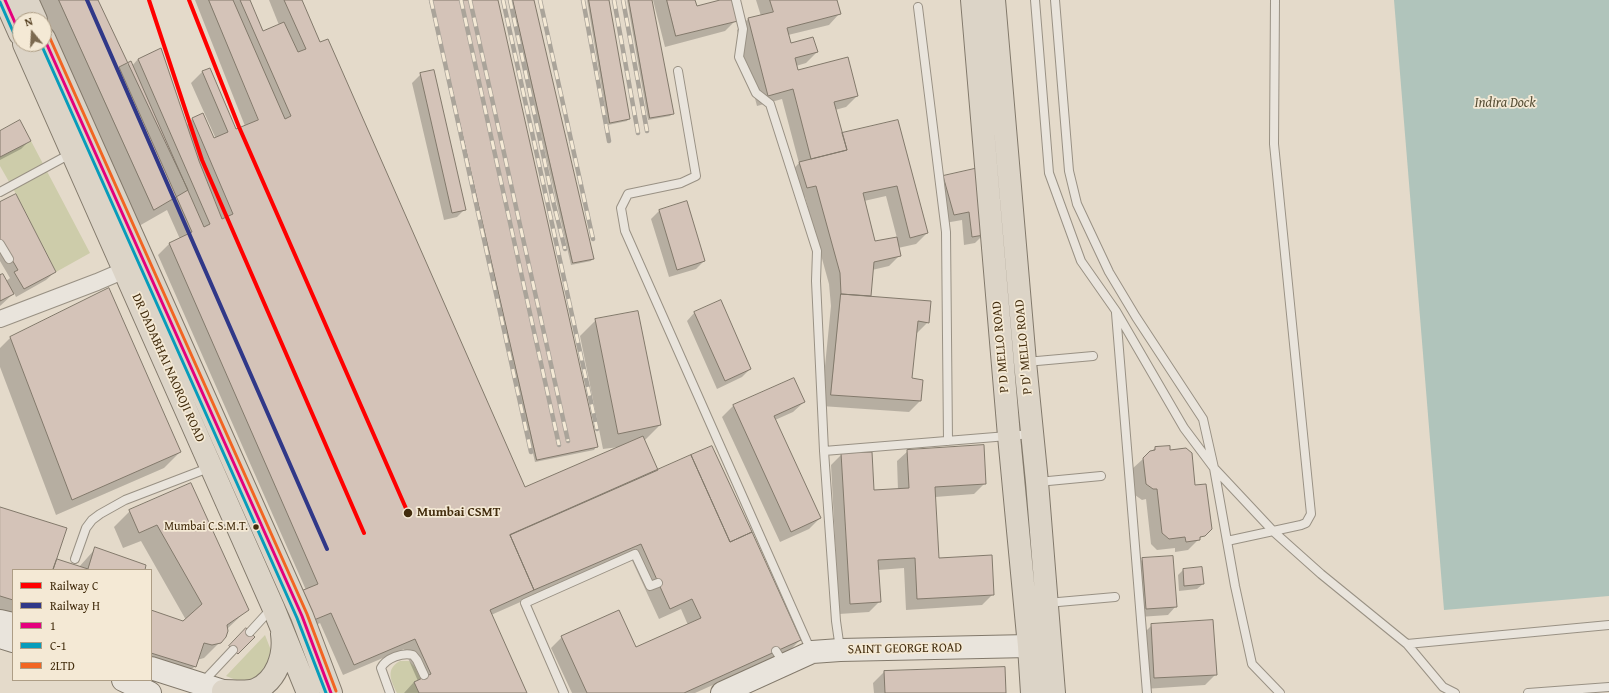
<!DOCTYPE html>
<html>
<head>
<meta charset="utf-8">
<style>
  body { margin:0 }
  #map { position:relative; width:1609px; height:693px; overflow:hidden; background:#e4daca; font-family:"Gentium Book Plus",serif }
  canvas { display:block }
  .legend { position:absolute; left:12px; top:569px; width:140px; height:112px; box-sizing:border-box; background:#f4e9d5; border:1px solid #ad9d85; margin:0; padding:5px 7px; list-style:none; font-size:12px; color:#422c0d }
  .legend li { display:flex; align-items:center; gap:8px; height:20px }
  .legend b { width:20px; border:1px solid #ad9d85 }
  .north { position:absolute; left:12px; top:12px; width:40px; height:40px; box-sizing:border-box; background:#f4e9d5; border:1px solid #ad9d85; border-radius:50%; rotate:342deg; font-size:11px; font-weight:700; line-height:16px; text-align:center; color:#422c0d }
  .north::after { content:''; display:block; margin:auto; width:14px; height:18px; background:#7b694f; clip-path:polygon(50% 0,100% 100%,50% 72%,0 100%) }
</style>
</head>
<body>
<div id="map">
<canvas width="1609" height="693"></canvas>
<ul class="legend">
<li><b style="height:5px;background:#f00"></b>Railway C</li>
<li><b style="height:5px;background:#303888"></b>Railway H</li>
<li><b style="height:5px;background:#e5007d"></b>1</li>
<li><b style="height:5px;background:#079cbb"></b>C-1</li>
<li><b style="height:5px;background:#f26522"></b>2LTD</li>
</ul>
<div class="north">N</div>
</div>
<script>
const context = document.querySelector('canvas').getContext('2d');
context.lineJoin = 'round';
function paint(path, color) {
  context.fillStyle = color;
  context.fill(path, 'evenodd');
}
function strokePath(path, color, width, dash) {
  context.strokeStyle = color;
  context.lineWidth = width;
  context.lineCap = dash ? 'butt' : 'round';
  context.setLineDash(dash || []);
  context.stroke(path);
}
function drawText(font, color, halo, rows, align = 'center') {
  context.font = font + ' "Gentium Book Plus",serif';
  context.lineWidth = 3.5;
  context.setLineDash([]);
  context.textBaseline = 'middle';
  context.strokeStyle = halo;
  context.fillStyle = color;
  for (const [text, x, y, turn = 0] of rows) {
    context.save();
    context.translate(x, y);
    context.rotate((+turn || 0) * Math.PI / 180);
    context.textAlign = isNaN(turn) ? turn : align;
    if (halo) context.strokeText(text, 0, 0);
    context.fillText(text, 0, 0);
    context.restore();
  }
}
paint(new Path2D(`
  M31,141L90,253L56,272L16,194L0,166V157Z
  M265,635L272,653V664L254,681L241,682L226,676Z
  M400,661H409L415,667L427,693H397C391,681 385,669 400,661Z`), '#cdccaa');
paint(new Path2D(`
  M1394,0H1609V596L1444,610Z`), '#b0c4bb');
paint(new Path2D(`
  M27,0H97L127,64L132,66L138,59L186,126L192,119L202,115L213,140L216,139L191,83L202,72L209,69L236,130L245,126L195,0H249L263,32L279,25L269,0H300L524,489L619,447L603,449L580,336L596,320L660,425L644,441L657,471L800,640L789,651L695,693H572L551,648L562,637L635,649L688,625L681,609L659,619L629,554L491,615L526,693H404L414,682L418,681L404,649L343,675L320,623L303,631L306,590L158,255L169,244L180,239L167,210L132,230L44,38V20Z
  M429,0H497L596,447L594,450L535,462Z
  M510,0H533L593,258L591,261L571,265Z
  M587,0H608L629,118L627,121L608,125Z
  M627,0H651L673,113L670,116L648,120Z
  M653,0H694L696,7L724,0H731L736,20L725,31L665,47Z
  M756,0H836L839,14L829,25L788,35L790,44L817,52L806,63L796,66L798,72L857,96L846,107L835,110L842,134L898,121L927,233L916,244L898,248L900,255L889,266L872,270L870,297L928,322L917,333H916L911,379L920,401L909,412L821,406L831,306L829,284L805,197L796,198L789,174L799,163L782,99L757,106L737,30L748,19L761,16ZM886,196L897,238L874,243L864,201Z
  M421,74L465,209L457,217L444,220L412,83Z
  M0,132L30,140L21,149L0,160Z
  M982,168L983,235L975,243L964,245L962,220L945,223L936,185L944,177Z
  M0,203L55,272L46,280L16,297L14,293L0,306V276L6,281L10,278L0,261Z
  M686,203L704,261L696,269L669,277L651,219L659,211Z
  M695,312L750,369L742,377L717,389L687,321Z
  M11,337L180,452L164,468L56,515L0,367V348Z
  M793,379L804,402L793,412L775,420L820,518L809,529L780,542L722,417L733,406Z
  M1155,448L1169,451L1195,486L1210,528L1188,550L1175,552V548L1157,550L1151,544L1146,499L1142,500L1135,495L1132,469Z
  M908,451L985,483L974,494L935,497L938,559L993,594L982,605L906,610L904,568L878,570L880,601L869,612L839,614L831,465L842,454L873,491L898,490L897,461Z
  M190,485L248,609L227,629L225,637L204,658L197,660L195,666L179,682L151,674V611L183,622L186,620L141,541L123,548L114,527L130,511Z
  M0,508L56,560L79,567L96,548L144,570H13V620L0,616Z
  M1143,559L1176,606L1168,615L1139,617L1134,567Z
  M1201,568L1203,584L1197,589L1179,591L1178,575L1183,570Z
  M1152,625L1216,674L1205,685L1144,689L1141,636Z
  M884,672L1005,693H874L873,683Z`), '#0003');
const building = new Path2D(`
  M59,0H98L188,190L154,210Z
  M209,0H233L285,119L291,116L240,0H250L263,31L284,22L298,52L306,49L284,0H302L320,42L328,39L525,487L643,436L658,470L510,535L534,590L490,610L527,693H419L414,682L431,674L415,639L354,665L331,613L314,620L301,591L318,584L169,243L192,232L119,67L131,61L204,227L210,224L138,59L161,48L199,161L222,219L233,214L192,118L203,113L214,138L228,132L202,71L210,68L236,129L258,120Z
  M432,0H498L598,447L537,460Z
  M513,0H534L594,259L573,263Z
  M589,0H609L630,119L610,123Z
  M629,0H652L674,114L650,118Z
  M667,0H695L697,6L720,0H732L738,21L676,36Z
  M770,0H837L841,14L787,28L791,43L813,37L818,52L795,58L798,70L848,57L858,96L834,102L847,150L811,159L793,89L768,96L748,18L773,12Z
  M434,70L466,210L452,213L420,73Z
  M20,120L31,141L0,157V131Z
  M898,120L928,233L910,238L897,186L863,193L875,241L897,237L901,256L874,262L871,296L841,294L840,273L816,186L807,188L799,162L847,150L842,133Z
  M983,167L984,235L972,237L969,212L954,215L943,176Z
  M16,194L56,272L24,289L14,272L18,270L0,239V202Z
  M687,201L705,261L677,270L659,210Z
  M3,274L14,294L0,301V275Z
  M109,288L181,452L72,500L10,337Z
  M841,294L931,301L929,323L918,321L912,378L923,380L921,401L831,395Z
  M721,300L751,369L725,381L694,312Z
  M638,311L661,425L618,434L595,319Z
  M794,378L805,402L774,416L821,518L791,532L733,405Z
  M984,445L986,484L935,487L939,558L992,555L994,595L917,599L915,558L878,560L881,602L850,604L841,453L872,452L874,490L909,488L907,450Z
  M712,446L752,532L730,542L691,455Z
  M1170,446V450L1186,448L1192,453L1195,485L1206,484L1212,529L1205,536L1200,537V540L1186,542L1185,537L1169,539L1162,533L1157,489H1153L1146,484L1143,458L1150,451L1155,450V447Z
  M691,455L730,542L752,532L801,640L684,693H587L561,636L619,610L636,647L701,618L692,599L670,609L641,544L534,590L510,535Z
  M191,483L249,610L227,625L228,631L226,637L221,643L212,645L204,643L196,667L151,653V610L183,621L202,604L157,525L139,533L129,510Z
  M0,507L67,528L53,570H13V600L0,596Z
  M95,547L146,565L145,570H88Z
  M1173,556L1177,607L1146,609L1142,558Z
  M57,559L88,569V570H53Z
  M1202,567L1204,584L1184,586L1183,569Z
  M1213,620L1217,675L1154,678L1151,624Z
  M246,628L255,637L238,654L229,646Z
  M1005,667L1006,693H885L884,671Z`);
paint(building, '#d4c3b8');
strokePath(building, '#82796b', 1);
const lane = new Path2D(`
  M736,0L743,29L739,57L756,93L770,104L817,251L816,281L824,451L836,621L840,649
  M1035,0L1049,173L1081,261L1116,311L1184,428L1214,468L1274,532L1321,574L1407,644L1609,625
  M1055,0L1069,171L1077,204L1109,272L1136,317L1203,419L1214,468L1235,586L1252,664L1280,693
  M918,7L946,232L948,441
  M678,71L696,176L681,183L628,194L621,208L625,231L811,651
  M0,192L72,153
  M0,244L9,259
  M1116,313L1147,693
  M1026,362L1093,356
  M824,451L1032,434
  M1038,482L1101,476
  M1227,541L1301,525L1306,523L1311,514L1274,144L1275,0
  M75,559L86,528L92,520L100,514L125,500L211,467
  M1047,603L1115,597
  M250,632L271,609
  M1407,644L1443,687L1455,693
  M776,651L784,664
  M202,683L233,650
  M390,693L381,668C386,658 403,652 413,655L417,660L424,675
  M564,693L525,603L635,554L650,586L658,583
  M1528,693L1609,687`);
const street = new Path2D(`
  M0,319L97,282L125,270`);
const secondary = new Path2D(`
  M0,621L13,624
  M0,637L13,641
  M151,668L229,693
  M123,680L150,693
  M722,693L812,652L840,650L1029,646`);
const primary = new Path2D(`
  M5,0L20,34
  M27,0L36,20
  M972,0L1009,436L1029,646L1032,693
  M994,0L1025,362L1037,482L1054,693
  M44,38L302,616L331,693
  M24,44L273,607L308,693
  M223,691C233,691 246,693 255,690C277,681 285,655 282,634`);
strokePath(lane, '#999184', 10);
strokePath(street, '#999184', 18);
strokePath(secondary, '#82796b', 24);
strokePath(primary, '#82796b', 24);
strokePath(lane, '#e9e4dc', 8);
strokePath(street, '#e9e4dc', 16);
strokePath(secondary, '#e9e4dc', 22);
strokePath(primary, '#dcd4c7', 22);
const rail = new Path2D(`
  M431,0L531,452
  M461,0L559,445
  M470,0L568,441
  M503,0L597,429
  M510,0L554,205L565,249
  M540,0L593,239
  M583,0L609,141
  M614,0L638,133
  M623,0L647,131`);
strokePath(rail, '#aaa49a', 4.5);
strokePath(rail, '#f4e9d5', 3, [9]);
strokePath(new Path2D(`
  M5,0L20,34
  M44,38L302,616L331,693`), '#e5007d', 3);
strokePath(new Path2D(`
  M0,2L15,36
  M41,44L297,618L326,693`), '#079cbb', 3);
strokePath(new Path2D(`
  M49,36L307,614L336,691`), '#f26522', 3);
strokePath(new Path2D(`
  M149,0L202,160L364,533
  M189,0L239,127L408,513`), '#f00', 4);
strokePath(new Path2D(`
  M87,0L327,549`), '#303888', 4);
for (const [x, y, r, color] of [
  [408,513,5,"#422c0d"],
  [256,527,3.5,"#422c0d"]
]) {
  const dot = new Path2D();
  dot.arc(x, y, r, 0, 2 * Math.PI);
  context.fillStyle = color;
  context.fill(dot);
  strokePath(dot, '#f4e9d5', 1.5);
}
drawText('12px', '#422c0d', '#f4e9d5', [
  ["Mumbai C.S.M.T.",248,527]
], 'right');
drawText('13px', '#422c0d', '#f4e9d5', [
  ["P D MELLO ROAD",1001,347,-95],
  ["P D' MELLO ROAD",1024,347,-95],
  ["DR DADABHAI NAOROJI ROAD",168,368,66],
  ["SAINT GEORGE ROAD",905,649,-1]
]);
drawText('bold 13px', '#422c0d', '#f4e9d5', [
  ["Mumbai CSMT",417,513]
], 'left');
drawText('italic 14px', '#585037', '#f4e9d5', [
  ["Indira Dock",1505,103]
]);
</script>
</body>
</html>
